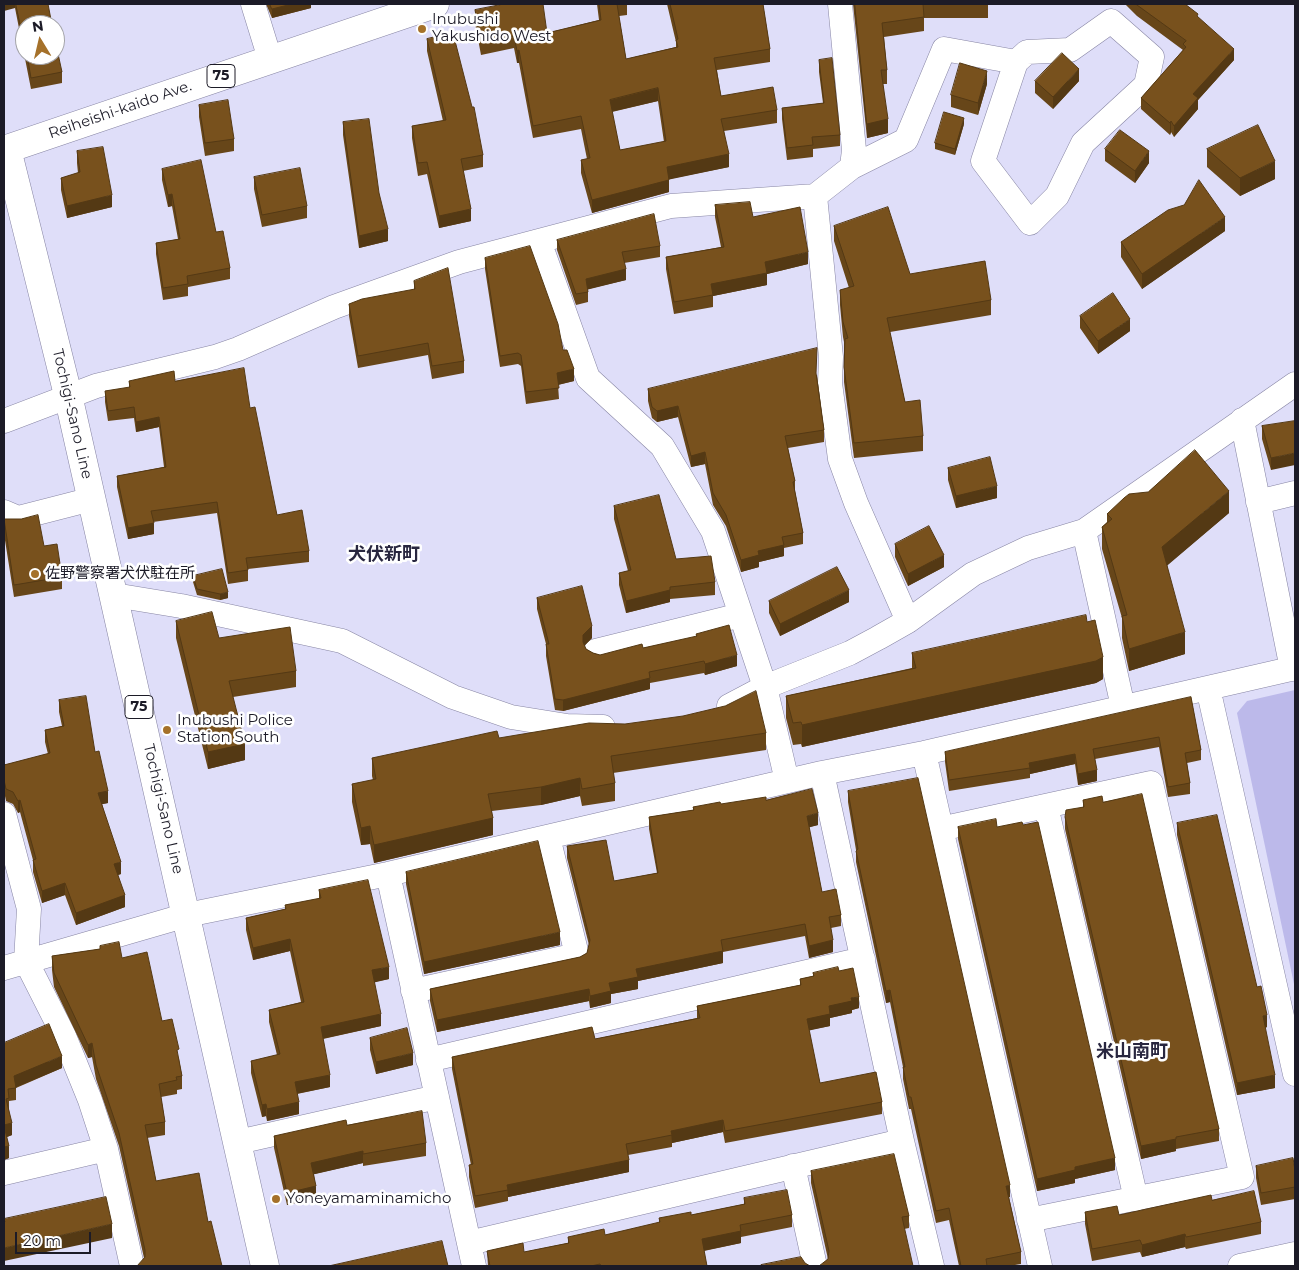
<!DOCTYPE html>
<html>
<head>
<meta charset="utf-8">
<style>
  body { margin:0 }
  #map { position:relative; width:1299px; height:1270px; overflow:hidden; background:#dfdef9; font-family:Montserrat,sans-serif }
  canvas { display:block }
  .frame { position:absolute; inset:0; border:5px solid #1c1b27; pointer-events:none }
  .north { position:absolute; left:15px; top:15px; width:50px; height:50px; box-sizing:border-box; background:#fff; border:1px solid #a4a4a9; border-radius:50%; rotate:351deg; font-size:14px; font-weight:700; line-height:20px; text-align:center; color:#1c1b27 }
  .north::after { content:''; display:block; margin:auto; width:18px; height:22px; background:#a5712a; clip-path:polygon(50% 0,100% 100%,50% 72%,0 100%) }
  .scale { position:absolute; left:15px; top:1232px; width:76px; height:22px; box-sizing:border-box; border:2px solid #1c1b27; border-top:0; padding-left:6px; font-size:15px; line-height:18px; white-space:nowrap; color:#1c1b27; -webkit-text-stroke:4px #fff; paint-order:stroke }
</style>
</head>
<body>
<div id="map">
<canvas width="1299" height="1270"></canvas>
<div class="frame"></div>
<div class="north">N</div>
<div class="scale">20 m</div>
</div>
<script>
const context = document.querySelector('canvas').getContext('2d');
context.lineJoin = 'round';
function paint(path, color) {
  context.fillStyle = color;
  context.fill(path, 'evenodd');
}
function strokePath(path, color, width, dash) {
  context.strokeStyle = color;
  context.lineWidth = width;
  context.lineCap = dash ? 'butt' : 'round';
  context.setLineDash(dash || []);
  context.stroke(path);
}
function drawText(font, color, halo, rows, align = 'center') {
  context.font = font + ' Montserrat,"Noto Sans JP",sans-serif';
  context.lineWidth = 5;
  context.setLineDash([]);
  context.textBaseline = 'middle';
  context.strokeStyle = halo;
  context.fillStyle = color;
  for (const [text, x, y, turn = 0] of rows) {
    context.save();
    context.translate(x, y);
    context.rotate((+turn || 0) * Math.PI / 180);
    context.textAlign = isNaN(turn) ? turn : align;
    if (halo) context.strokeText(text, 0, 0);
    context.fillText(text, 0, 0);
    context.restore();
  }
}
paint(new Path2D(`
  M1295,690V989L1237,713L1247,701Z`), '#bcb9ea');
const minor = new Path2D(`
  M253,4L270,59
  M852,167L906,140L944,49L1016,62L983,161L1030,223L1057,196L1083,143L1146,85L1152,57L1111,21L1070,50L1027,52L1016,62
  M815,196L831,357L830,383L840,459L856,503L908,621
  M539,241L588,378L662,446L713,531L765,687L787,781
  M1242,420L1292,669
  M4,421L96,386L215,357L238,349L334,307L459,262L671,206L815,196L852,167L854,150L840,4
  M1258,502L1295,493
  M4,512L18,518L92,499
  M1084,531L1123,707
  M114,595L181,606L342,641L453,697L511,717L567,726L603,727
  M596,651L741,615
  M1208,688L1295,1074
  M729,706L765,687L850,653L878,638L908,621L973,574L1028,548L1084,531L1295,384
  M924,753L1040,1266
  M822,773L902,1141L932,1266
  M1046,806L1136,1199
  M4,814L29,909L26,961L64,1036L90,1100L106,1149L132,1266
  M940,829L1151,783L1242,1177L1029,1220
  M388,874L474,1266
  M4,968L187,915L388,874L822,773L924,753L1295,668
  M413,991L577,955L548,837
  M428,1060L863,959
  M238,1142L437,1097
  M793,1166L815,1266
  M4,1173L106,1149
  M469,1243L902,1141
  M1240,1266L1295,1254`);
const major = new Path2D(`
  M7,149L68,395L265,1266
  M4,150L435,4`);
strokePath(minor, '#8785a4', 25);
strokePath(major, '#8785a4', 29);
strokePath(minor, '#fff', 24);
strokePath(major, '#fff', 28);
paint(new Path2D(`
  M4,4H48L25,25V55H55L62,72V83L31,89L15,8Z
  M266,4H311V8L272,18Z
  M597,4H630L627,5V15L619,16L626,59L676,47V42L667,4H763L770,49V62L717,70L721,96L777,110V123L724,131L729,167L669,179V192L592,213L581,173V160L587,159L581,129L533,138L519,63H517L514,48L481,55L475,23V10L547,33L599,20ZM658,101L664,142L620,150L612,112Z
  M853,4H988V18H924V31L884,37L887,70V84H883L888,133L867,138Z
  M1125,4H1185L1198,18L1234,60L1198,100V109L1174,137L1171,132L1170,135L1141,109V98L1183,50L1137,16Z
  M427,39L483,155V167L463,171L471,221L439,228L427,174L418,176L412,138V126L443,121L427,51Z
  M819,60L840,135V146L813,149V157L787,160L782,119V108L823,103L819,72Z
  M1035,81H1079L1053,109L1035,93Z
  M987,84L978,115L951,107V95Z
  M199,105L234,139V151L205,156L199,117Z
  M343,122L379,193L388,241L359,248L343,135Z
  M964,124L955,155L935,149V143Z
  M1105,149L1149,163L1135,183L1105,161Z
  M1207,149L1275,179L1240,196L1207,167Z
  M77,151L112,207L67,218L61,190V178L78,173L77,163Z
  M162,169L216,232L230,268V279L188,287V296L163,300L156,254V243L178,239L172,206L168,207L162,180Z
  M254,177L307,206V218L262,227L254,189Z
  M715,205L753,217L808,264L767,274V285L713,296V307L674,314L666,269V257L721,247L715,217Z
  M834,226L910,274L991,300V315L890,332L905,402L923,436V451L854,458L844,382V342L843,337L840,305V290L849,288L834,241Z
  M1225,231L1142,289L1121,257V242Z
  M557,240L660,246V257L624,263L626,280L588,289V302L576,305L557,250Z
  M485,258L563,350L574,381L558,385L559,399L526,404L521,366L518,364L500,367L485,269Z
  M414,281L464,361V373L432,379L428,355L358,368L349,316V304L414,290Z
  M1080,316L1130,331L1098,354L1080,328Z
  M817,375L824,430V442L788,448L795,481V491L803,533V544L784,548V556L759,562V567L741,572L726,526L713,505L705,464L691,467L678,417L657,422L652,418L648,401V389Z
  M129,381H175L250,408L277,515L309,551V562L248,569V581L228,584L217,513L153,522L154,534L128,539L117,487V476L164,467L159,427L136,432L134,418L108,421L105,402V391L129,388Z
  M1295,421L1271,470L1262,439V426Z
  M948,468L997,498L956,508L948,480Z
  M614,506L676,559L715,582V595L670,599V602L626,613L619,585V573L628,571L614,519Z
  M1229,513L1167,565L1185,654L1129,671L1122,638V618L1102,549V527L1107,522V514Z
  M4,519L44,546L62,577V589L14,597L4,534Z
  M895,544L944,567L908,586L895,557Z
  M193,576L228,598L220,600L197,595L193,582Z
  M537,598L592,638L584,646L586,649L593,653L600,655L643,648L696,637V634L737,666L705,675L704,673L650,683V689L563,711L555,710L546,656V644L537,609Z
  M769,601L849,602L780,636L769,613Z
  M176,621L219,638L296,671V687L233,697L245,760L208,769L176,638Z
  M912,653L1103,679L1096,683L802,747L801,744L793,745L786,718V696L912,668Z
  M1191,697L1201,750V760L1187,763L1190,783V794L1168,797L1159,747L1095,759L1097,781L1078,785L1075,764L1030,774V778L949,791L945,762V752Z
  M59,700L95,752L108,803L102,804L121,874L118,875L125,907L76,925L65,895L42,903L33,872V860L20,812L18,813L13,804L6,801L4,791V765L48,754L45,742V730L62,726L59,712Z
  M766,733V750L613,773L615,783V801L582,806L580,796L541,805L492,811L493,835L374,863L370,844L361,845L352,802V784L373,780L372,776V758L499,738Z
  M848,791L1010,1197H1009L1021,1252V1264L1009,1266H959L949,1220L936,1223L911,1109H909L903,1079V1067L890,1002L886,1003L856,862V850L848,802Z
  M766,800L818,825L809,827L822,892L841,915V926L831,928L833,952L809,958L805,936L723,952V963L638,981V989L611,994V1003L590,1008L589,1001L437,1032L430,1001V989L580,957L587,953L589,945L567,858V846L614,881L657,873L649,829V817L693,810V807Z
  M1083,800L1103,802L1219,1129V1141L1176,1149V1151L1141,1159L1065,829V817L1083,807Z
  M1177,823L1257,987L1267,1027L1265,1028L1275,1088L1237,1095L1177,835Z
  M958,827H997L1115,1170L1075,1179V1183L1037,1191L958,839Z
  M406,872L560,945L424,974L406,884Z
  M319,890L389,979L374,982L381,1026L323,1039L330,1087L297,1094L299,1114L267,1121L266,1116L262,1117L251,1073V1061L277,1055L269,1022V1010L301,1002L290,951L253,960L246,930V918L285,909V905L319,899Z
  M100,946L122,958L162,1021L179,1059L182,1076V1089L177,1090V1094L161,1097L165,1122V1135L147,1138L156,1181L208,1222L144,1258L119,1146L96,1079L92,1057L88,1058L54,987L52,970V956L100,949Z
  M839,971L859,1008L852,1010V1013L830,1018V1026L809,1030L820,1083L882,1102V1114L725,1143L723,1132L672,1143V1147L628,1155L629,1172L508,1197V1201L475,1208L469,1177V1165H471L452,1069V1057L595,1039L697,1018V1006L800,985V979L813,976V973Z
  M370,1038L413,1065L376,1074L370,1050Z
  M4,1043L62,1068L16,1088V1100L9,1101V1110L12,1135L7,1137L9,1158L4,1160Z
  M347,1125L426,1143V1156L363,1166V1163L314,1174L316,1198L287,1205L274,1148V1136Z
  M1256,1166L1295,1170V1199L1261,1205L1256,1178Z
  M811,1171L909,1216V1228L904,1229L828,1259L811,1183Z
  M744,1198L792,1215V1227L741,1237V1243L704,1251L707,1266H488L487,1251L524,1252L568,1243V1237L605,1235L659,1223V1218L691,1215L744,1204Z
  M1212,1200L1261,1222V1234L1186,1249L1185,1247L1142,1257L1140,1252L1092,1261L1085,1224V1212L1119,1215Z`), '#674619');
paint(new Path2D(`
  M4,4H15V8L4,11Z
  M292,4H311V8L272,18V9Z
  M1234,49V60L1198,100V109L1174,137V126L1193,94Z
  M519,50V63H517V51Z
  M1079,69V81L1053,109V97Z
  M987,71V84L978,115V103Z
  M658,88V101L610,112V100Z
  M964,118V124L955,155V149Z
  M888,119V133L867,138V124Z
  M1171,121V132L1170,135V123Z
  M1149,151V163L1135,183V171Z
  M729,154V167L667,180V167Z
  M1275,161V179L1240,196V178Z
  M669,180V192L592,213V200Z
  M172,194V206L168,207V195Z
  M112,195V207L67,218V206Z
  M471,209V221L439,228V216Z
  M1225,217V231L1142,289V274Z
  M388,229V241L359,248V236Z
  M808,252V264L767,274V285L713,296L711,284L765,262Z
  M626,269V280L586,290V279Z
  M1130,319V331L1098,354V341Z
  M574,369V381L557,385V373Z
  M678,406V417L657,422V411Z
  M159,417V427L136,432V422Z
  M705,452V464L691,467V456Z
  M1295,453V465L1271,470V458Z
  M997,486V498L956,508V496Z
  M1229,491V513L1162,570V547Z
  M154,523V534L128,539V528Z
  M784,545V556L759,562V567L741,572V560L758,551Z
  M944,555V567L908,586V574Z
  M670,590V602L626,613V601Z
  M849,590V602L780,636V624Z
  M228,592V598L220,600V594Z
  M592,626V638L583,647V654V635Z
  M1185,632V654L1129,671V649Z
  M737,655V666L705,675V664Z
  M1103,657V679L1096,683L802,747V725Z
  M650,678V689L563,711V700Z
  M245,744V760L208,769V752Z
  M1075,754V764L1030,774L1029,763Z
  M1097,770V781L1078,785V774Z
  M580,778V796L541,805V787Z
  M108,791V803L98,805V793Z
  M20,800V812L18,813V801Z
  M818,813V825L807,828V816Z
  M493,818V835L374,863V845Z
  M370,826V844L361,845V828Z
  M121,862V874L114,876V864Z
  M65,883V895L42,903V891Z
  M125,895V907L76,925V913Z
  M560,932V945L424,974V962Z
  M290,939V951L253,960V948Z
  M833,940V952L809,958V946Z
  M723,951V963L638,981V989L611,994V1003L590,1008V996L609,983L636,969Z
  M389,967V979L372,983V970Z
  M589,989V1001L437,1032V1020Z
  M890,990V1002L886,1003V991Z
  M859,997V1008L852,1010V1013L830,1018V1026L807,1031V1019L829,1006L851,998Z
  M381,1014V1026L321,1039V1027Z
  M1267,1015V1027L1263,1028V1016Z
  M92,1043V1057L88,1058V1045Z
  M413,1053V1065L376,1074V1062Z
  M62,1056V1068L14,1088V1076Z
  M330,1075V1087L295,1094V1082Z
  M1275,1075V1088L1237,1095V1083Z
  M299,1102V1114L267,1121V1109Z
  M266,1104V1116L262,1117V1105Z
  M723,1120V1132L672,1143L671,1131Z
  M12,1123V1135L4,1138V1125Z
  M1176,1139V1151L1141,1159V1146Z
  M9,1146V1158L4,1160V1147Z
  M363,1151V1163L311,1175V1163Z
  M1115,1158V1170L1075,1179V1183L1037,1191V1179L1075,1167Z
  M629,1160V1172L508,1197L507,1185Z
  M1010,1185V1197L1006,1198V1186Z
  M316,1186V1198L287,1205V1193Z
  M112,1224V1238L4,1261V1248Z
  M741,1231V1243L702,1251V1239Z
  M1185,1234V1247L1142,1257V1245Z`), '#543914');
const building = new Path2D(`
  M16,4H48L52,25H25V47Z
  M270,4H292L272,9Z
  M504,4H543L547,33L601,20L599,4H617L626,59L678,47L676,40L678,39L670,4H763L770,49L714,58L721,96L773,87L777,110L721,119L729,154L667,167L669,180L592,200L581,160L590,158L581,116L533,126L519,50L517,51L514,36L481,42L475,10ZM658,88L666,141L620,150L610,100Z
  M855,4H953H923L924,17L882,23L887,70H881L888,119L867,124Z
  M1136,4H1185L1198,14L1197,16L1234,49L1193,94L1198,98L1174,126L1171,121L1170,123L1141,98L1186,47L1183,44L1186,41Z
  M453,33L472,107H474L483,155L461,159L471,209L439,216L427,162L418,163L412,126L446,120L427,39Z
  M55,40L62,72L31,78L27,55H55Z
  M1062,53L1079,69L1053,97L1035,81Z
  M832,58L840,135L812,137L813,145L787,148L782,108L824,103L819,60Z
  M960,63L987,71L978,103L951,95Z
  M228,100L234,139L205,143L199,105Z
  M944,112L964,118L955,149L935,143Z
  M369,119L379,193L388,229L359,236L343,122Z
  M1258,125L1275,161L1240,178L1207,149Z
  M1120,130L1149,151L1135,171L1105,149Z
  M103,147L112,195L67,206L61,178L80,172L77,151Z
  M201,160L216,232L223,231L230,268L187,276L188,284L163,288L156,243L180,239L172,194L168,195L162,169Z
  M300,168L307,206L262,215L254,177Z
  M1199,180L1225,217L1142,274L1121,242L1168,210L1184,205Z
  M750,202L753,217L800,207L808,252L765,262L767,273L711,284L713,295L674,302L666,257L724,247L715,205Z
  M888,207L910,274L985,261L991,300L887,318L905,402L920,400L923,436L854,443L844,367L845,339L848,338L843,322L840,290L854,286L834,226Z
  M654,214L660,246L622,252L626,269L586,279L588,292L576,294L557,240Z
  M530,246L558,324L563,350H567L574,369L557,373L559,388L526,392L521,355L518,353L500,356L485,258Z
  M448,268L464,361L432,366L428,343L358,356L349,304L362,299L415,289L414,281Z
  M1113,293L1130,319L1098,341L1080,316Z
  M817,348L816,373L824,430L785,436L795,481L793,482L803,533L782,537L784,545L758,551L759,555L741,560L726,515L713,493L705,452L691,456L678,406L657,411L652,407L648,389Z
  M244,368L250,408L255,407L277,515L302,510L309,551L246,558L248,570L228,573L217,502L151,511L154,523L128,528L117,476L166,467L159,417L136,422L134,407L108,411L105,391L130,387L129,381L174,371L175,381Z
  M1295,421V453L1271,458L1262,426Z
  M1195,450L1229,491L1162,547L1185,632L1129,649L1122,616L1127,615L1102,527L1112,519L1107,514L1124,498L1129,494L1148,492Z
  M990,457L997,486L956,496L948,468Z
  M659,495L676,559L711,556L715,582L670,587V590L626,601L619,573L631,570L614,506Z
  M38,515L44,546L57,544L62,577L14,585L4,519H21Z
  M929,526L944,555L908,574L895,544Z
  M837,567L849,590L780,624L769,601Z
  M222,569L228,592L220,594L197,589L193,576Z
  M582,586L592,626L583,635V642L586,649L593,653L600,655L642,644L643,648L697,636L696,634L729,625L737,655L705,664L704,661L649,672L650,678L563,700L555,699L546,644H549L537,598Z
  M212,612L219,638L290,627L296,671L229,681L245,744L208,752L176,621Z
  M1086,615L1087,622L1095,620L1103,657L1096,661L802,725L801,722L793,723L786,696L916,668L912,653Z
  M756,691L766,733L611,756L615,783L582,789L580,778L541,787L488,794L493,818L374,845L370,826L361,828L352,784L376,779L372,758L497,731L499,738L589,723L625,724L683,716L725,706Z
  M86,696L95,752L99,751L108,791L98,793L121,862L114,864L125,895L76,913L65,883L42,891L33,860L36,859L20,800L18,801L13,792L6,789L4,780V765L50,753L45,730L64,726L59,700Z
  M1191,697L1201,750L1185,753L1190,783L1168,787L1159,737L1093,749L1097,770L1078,774L1075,754L1029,763L1030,768L949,780L945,752Z
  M918,778L1010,1185L1006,1186L1021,1252L986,1259L987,1266H961L949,1208L936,1211L911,1097H909L903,1067H905L890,990L886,991L856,851L858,849L848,791Z
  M812,789L818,813L807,816L822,892L836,889L841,915L829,917L833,940L809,946L805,924L721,940L723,951L636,969L638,977L609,983L611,991L590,996L589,989L437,1020L430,989L580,957L587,953L590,940L567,846L606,840L614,881L658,873L649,817L694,810L693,807L720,802L721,804L766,797V800Z
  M1142,794L1219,1129L1176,1137V1139L1141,1146L1065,817L1066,810L1084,807L1083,800L1102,796L1103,802Z
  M1217,815L1257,987L1261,986L1267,1015L1263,1016L1275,1075L1237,1083L1177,823Z
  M996,819L997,827L1022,822L1023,825L1038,822L1115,1158L1075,1167V1170L1037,1179L958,827Z
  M538,841L560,932L424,962L406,872Z
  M368,880L389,967L372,970L381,1014L321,1027L330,1075L295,1082L299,1102L267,1109L266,1104L262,1105L251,1061L280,1054L269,1010L304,1002L290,939L253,948L246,918L286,909L285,905L321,898L319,890Z
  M119,942L122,958L147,952L162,1021L172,1019L179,1049L177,1050L182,1076L176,1077L177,1080L159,1084L165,1122L145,1125L156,1181L199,1173L208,1222L211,1221L222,1266H137L145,1257V1250L119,1133L96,1065L92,1043L88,1045L54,973L52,956L100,949V946Z
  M838,967L839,971L853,968L859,997L851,998L852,1001L829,1006L830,1014L807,1019L820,1083L876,1072L882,1102L725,1131L723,1120L671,1131L672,1135L626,1144L629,1160L507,1185L508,1190L475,1196L469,1165L473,1164L452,1057L592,1027L595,1039L700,1018L697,1006L801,985L800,979L814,976L813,973Z
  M49,1024L62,1056L14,1076L16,1088L8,1089L9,1098L6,1099L12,1123L4,1125V1043Z
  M407,1028L413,1053L376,1062L370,1038Z
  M422,1111L426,1143L363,1154V1151L311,1163L316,1186L287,1193L274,1136L346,1120L347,1125Z
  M4,1126L9,1146L4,1147Z
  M894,1154L909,1216L902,1217L913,1266H819L828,1259L829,1251L811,1171Z
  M1293,1158L1295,1170V1187L1261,1193L1256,1166Z
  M787,1190L792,1215L740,1225L741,1231L702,1239L707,1266H601L600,1264L591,1266H490L487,1251L523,1243L524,1252L569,1243L568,1237L604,1229L605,1235L660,1222L659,1218L691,1212V1215L745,1204L744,1198Z
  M1254,1191L1261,1222L1186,1237L1185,1234L1142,1245L1140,1240L1092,1249L1085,1212L1117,1206L1119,1215L1211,1195L1212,1200Z
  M106,1197L112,1224L4,1248V1223L5,1222L4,1219Z
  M442,1241L448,1266H329Z
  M801,1257L805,1263L810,1266H761V1265Z`);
paint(building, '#78511d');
strokePath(building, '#543914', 1);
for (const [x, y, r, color] of [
  [422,29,5,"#a5712a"],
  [35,574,5,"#a5712a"],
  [167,730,5,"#a5712a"],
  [276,1199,5,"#a5712a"]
]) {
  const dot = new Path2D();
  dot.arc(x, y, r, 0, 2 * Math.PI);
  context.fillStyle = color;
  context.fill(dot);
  strokePath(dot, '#fff', 2);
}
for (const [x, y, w] of [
  [221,76,28],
  [139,707,28]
]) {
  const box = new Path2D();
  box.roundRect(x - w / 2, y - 11.5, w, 23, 4);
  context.fillStyle = '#fff';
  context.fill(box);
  strokePath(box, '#1c1b27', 1);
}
drawText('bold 14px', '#1c1b27', null, [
  ["75",221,76],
  ["75",139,707]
]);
drawText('15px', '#1c1b27', '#fff', [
  ["Inubushi",432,20],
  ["Yakushido West",432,37],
  ["佐野警察署犬伏駐在所",45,574],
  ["Inubushi Police",177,721],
  ["Station South",177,738],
  ["Yoneyamaminamicho",286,1199]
], 'left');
drawText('15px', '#1c1b27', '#fff', [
  ["Reiheishi-kaido Ave.",120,110,-19],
  ["Tochigi-Sano Line",72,414,77],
  ["Tochigi-Sano Line",163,809,77]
]);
drawText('bold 18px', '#28263f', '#fff', [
  ["犬伏新町",384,555],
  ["米山南町",1132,1052]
]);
</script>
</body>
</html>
